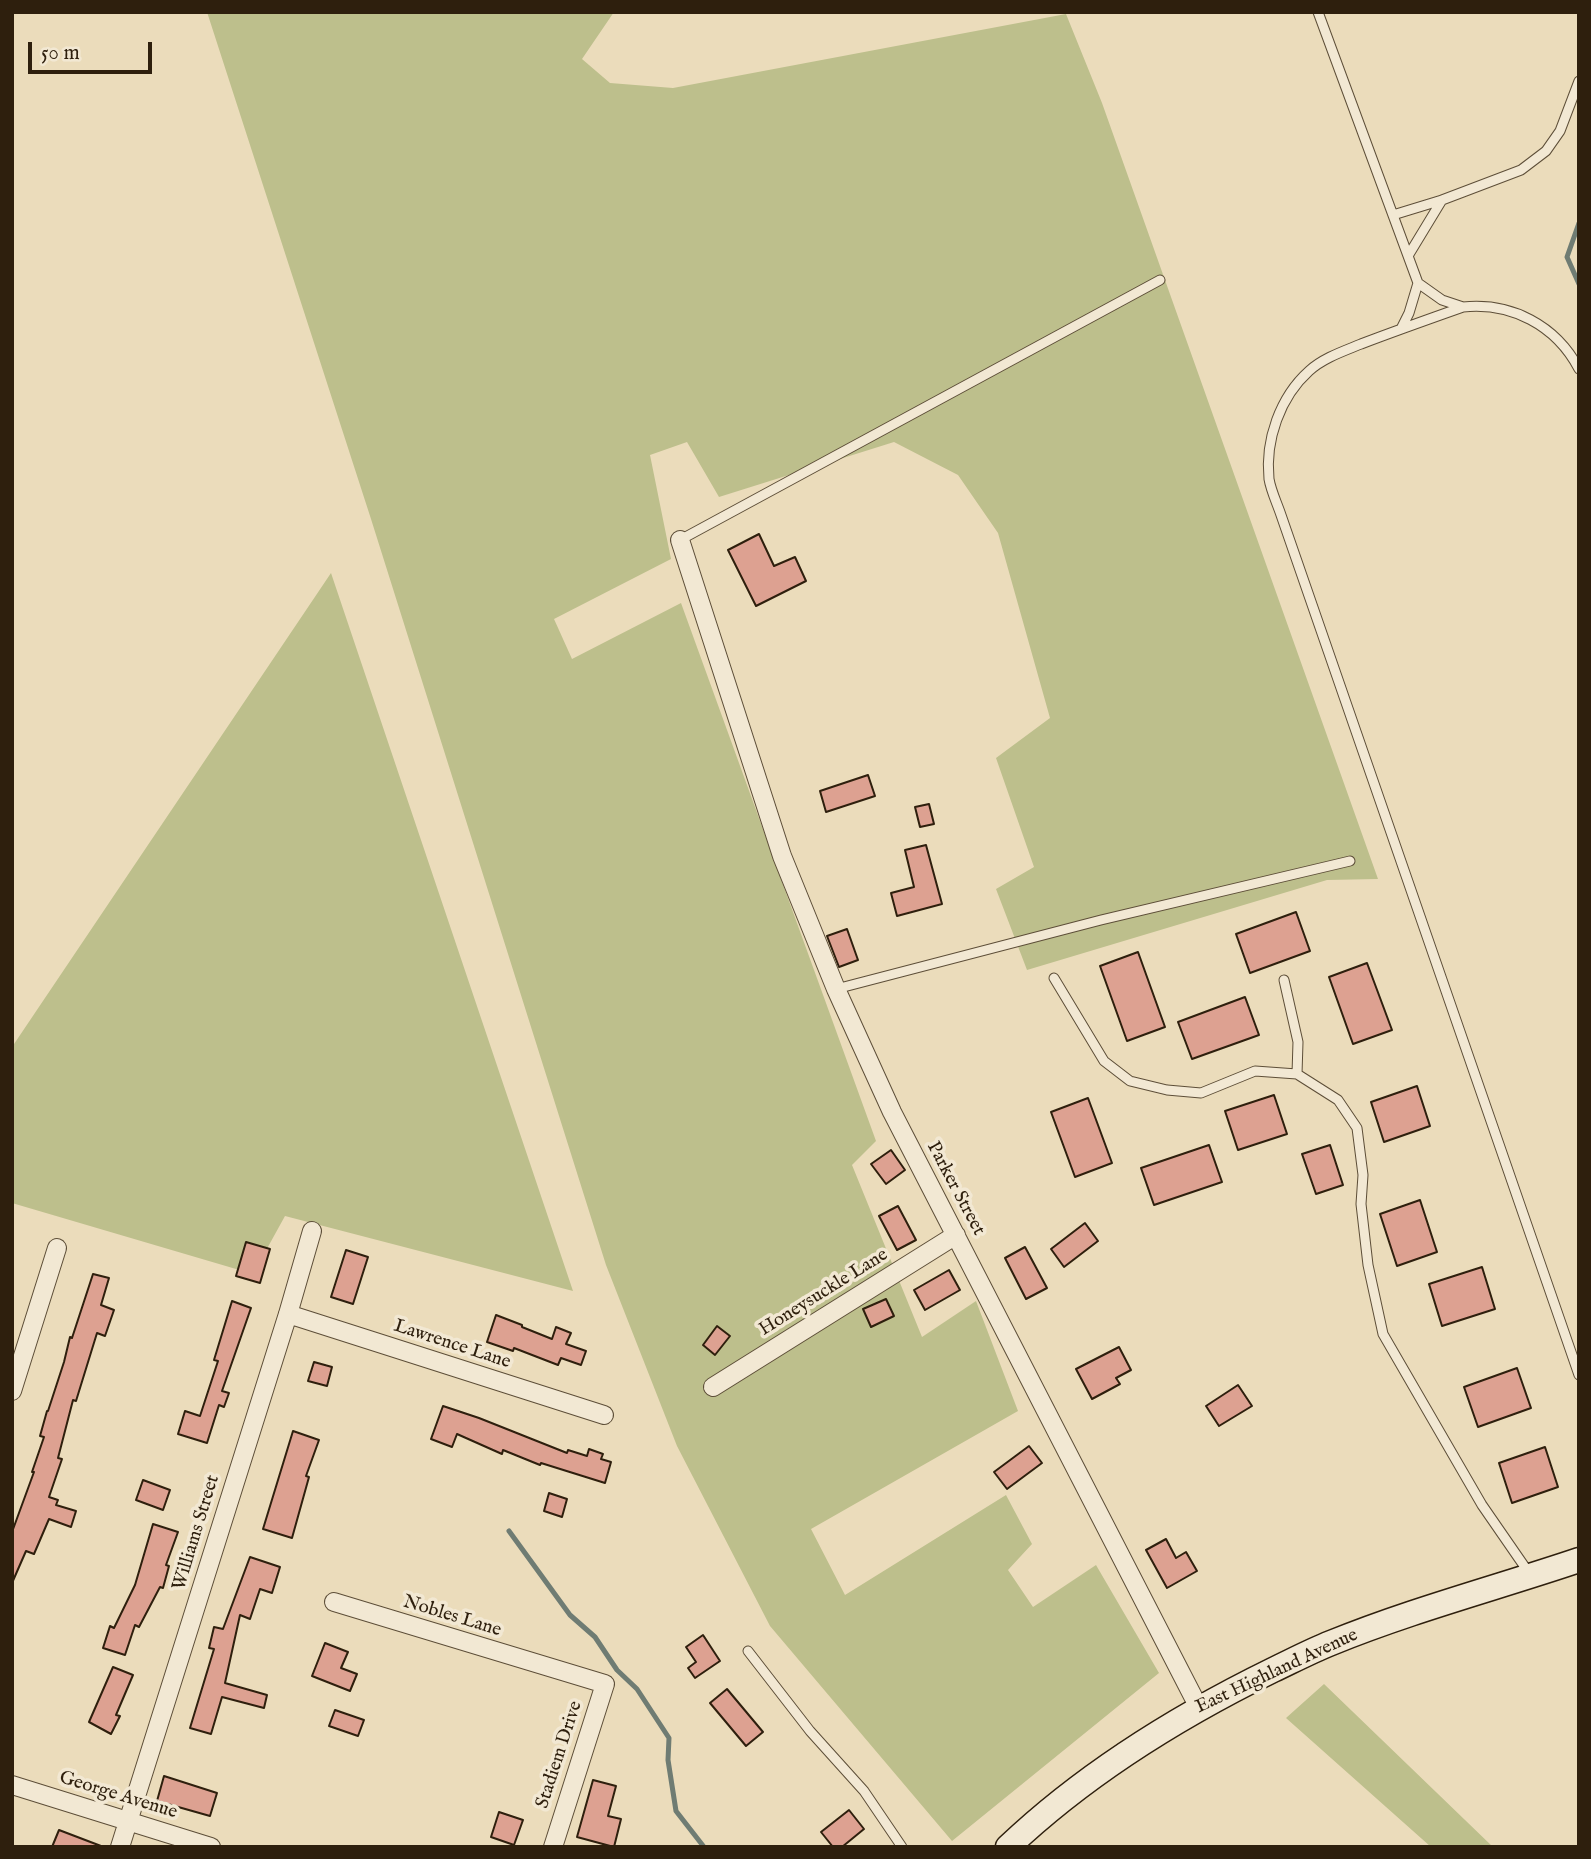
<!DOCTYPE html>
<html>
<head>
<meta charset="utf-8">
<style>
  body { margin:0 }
  #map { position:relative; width:1591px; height:1859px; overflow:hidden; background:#ebdcbb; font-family:"IM FELL English",serif }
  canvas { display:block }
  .frame { position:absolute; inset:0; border:14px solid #2e1f0d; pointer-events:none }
  .scale { position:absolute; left:28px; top:42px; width:124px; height:32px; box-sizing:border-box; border:4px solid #2e1f0d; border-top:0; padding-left:9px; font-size:21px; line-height:24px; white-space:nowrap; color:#2e1f0d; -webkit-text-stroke:5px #f2e8d3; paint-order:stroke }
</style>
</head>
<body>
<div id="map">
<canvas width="1591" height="1859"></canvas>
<div class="frame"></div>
<div class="scale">50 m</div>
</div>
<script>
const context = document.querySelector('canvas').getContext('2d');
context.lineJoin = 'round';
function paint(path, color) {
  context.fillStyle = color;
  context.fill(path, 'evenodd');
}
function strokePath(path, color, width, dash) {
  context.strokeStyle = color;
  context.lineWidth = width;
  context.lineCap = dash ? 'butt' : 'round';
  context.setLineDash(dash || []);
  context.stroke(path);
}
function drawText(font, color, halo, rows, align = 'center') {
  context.font = font + ' "IM FELL English",serif';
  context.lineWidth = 7;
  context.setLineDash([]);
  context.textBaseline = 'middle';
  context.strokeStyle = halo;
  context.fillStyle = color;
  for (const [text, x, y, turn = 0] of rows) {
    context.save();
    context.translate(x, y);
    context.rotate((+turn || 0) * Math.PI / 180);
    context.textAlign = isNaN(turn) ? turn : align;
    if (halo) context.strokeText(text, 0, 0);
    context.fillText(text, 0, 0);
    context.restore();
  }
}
paint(new Path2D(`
  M207,12H614L582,59L610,83L673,88L1066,14L1102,103L1378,879L1327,880L1027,970L996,889L1034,867L996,758L1050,718L998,533L958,475L894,442L719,497L687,442L650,455L671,559L554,619L572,659L681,603L876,1141L852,1165L922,1337L976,1301L1018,1411L811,1529L845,1595L1006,1495L1032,1544L1008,1570L1033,1607L1096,1565L1159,1673L952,1841L770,1626L677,1446L606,1265L371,519Z
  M331,573L573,1291L285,1216L253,1274L12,1203V1047Z
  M1324,1684L1493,1847H1431L1286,1718Z`), '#bdbf8c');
strokePath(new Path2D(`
  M1579,223L1567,257L1579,284
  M509,1531L570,1615L595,1637L617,1670L637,1689L669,1738L668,1760L676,1811L704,1847`), '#6f7c73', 5);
const building = new Path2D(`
  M759,534L774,566L795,557L806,581L756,606L728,550Z
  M868,775L875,796L826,812L820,791Z
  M929,804L934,824L920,827L915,807Z
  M926,845L942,904L897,916L891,893L914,887L905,850Z
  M1296,912L1310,951L1250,973L1236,934Z
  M847,929L858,960L839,967L827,936Z
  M1138,952L1165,1027L1127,1041L1100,966Z
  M1367,963L1392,1030L1353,1044L1329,977Z
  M1245,997L1259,1035L1192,1059L1178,1022Z
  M1417,1086L1430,1126L1384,1142L1371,1102Z
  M1274,1095L1287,1134L1238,1150L1225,1111Z
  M1088,1098L1112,1163L1075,1177L1051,1112Z
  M1209,1145L1222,1182L1154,1205L1141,1168Z
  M1330,1145L1343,1185L1316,1194L1302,1154Z
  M891,1150L905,1170L886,1184L871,1164Z
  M1420,1200L1437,1252L1397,1266L1380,1214Z
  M898,1206L916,1240L897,1250L879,1216Z
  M1085,1223L1098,1241L1064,1267L1051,1249Z
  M246,1242L270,1249L260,1283L236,1276Z
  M1025,1247L1047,1288L1026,1299L1005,1258Z
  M346,1250L368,1257L353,1304L331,1297Z
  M1482,1267L1495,1309L1442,1326L1429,1284Z
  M949,1270L960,1290L925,1310L914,1290Z
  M93,1274L109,1278L101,1305L114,1310L105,1336L97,1333L76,1401L73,1400L58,1458L62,1459L49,1497L58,1500L56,1505L76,1511L71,1527L49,1519L34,1554L26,1551L12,1583V1532L34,1472H32L44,1437L40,1436L47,1411H48L64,1362L70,1337L72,1338Z
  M886,1299L894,1316L871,1327L863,1309Z
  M232,1301L251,1308L222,1391L229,1393L224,1407L219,1405L207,1443L178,1434L185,1411L200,1416L218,1361L214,1360Z
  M496,1315L522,1325V1327L552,1339L556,1327L571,1333L566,1344L586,1351L581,1365L561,1358L558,1365L514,1348L513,1351L487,1342Z
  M717,1326L730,1336L715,1355L703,1345Z
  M1119,1347L1131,1370L1116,1378L1120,1384L1092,1399L1076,1369Z
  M314,1362L332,1367L327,1386L308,1381Z
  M1517,1368L1531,1408L1478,1427L1464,1387Z
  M1238,1385L1252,1406L1219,1426L1206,1406Z
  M443,1406L479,1418L567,1453L568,1450L587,1456L589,1449L603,1454L601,1459L611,1462L605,1483L541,1463L540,1465L503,1450L502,1454L457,1434L452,1447L431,1439Z
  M293,1431L319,1440L306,1476L309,1477L292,1538L263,1529Z
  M1029,1446L1042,1463L1007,1489L994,1472Z
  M1545,1447L1558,1487L1512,1503L1499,1463Z
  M143,1480L170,1490L163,1510L136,1500Z
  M549,1493L567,1499L562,1517L544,1511Z
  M153,1524L178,1532L166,1565L169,1566L163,1588L160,1587L139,1627L135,1625L125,1655L103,1648L110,1626L114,1628L135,1585Z
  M1166,1539L1176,1558L1186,1552L1197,1571L1167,1588L1146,1550Z
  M250,1557L280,1567L272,1593L260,1589L250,1619L240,1615L225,1683L267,1695L264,1708L222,1697L211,1734L190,1728L214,1649L209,1648L214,1627L223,1629Z
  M703,1635L720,1661L695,1678L688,1668L696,1662L686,1647Z
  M325,1643L348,1652L341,1668L357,1674L350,1691L312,1676Z
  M113,1667L133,1675L116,1715L120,1716L111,1734L89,1722Z
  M727,1689L763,1732L746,1746L710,1703Z
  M335,1710L364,1720L358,1736L329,1726Z
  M164,1776L217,1793L210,1816L157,1801Z
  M593,1780L616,1786L608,1816L621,1819L614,1847L577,1837Z
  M849,1810L864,1829L842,1847H833L821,1832Z
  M499,1812L523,1820L514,1845L491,1837Z
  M59,1830L101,1846V1847H52Z`);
paint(building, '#dda191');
strokePath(building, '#2e1f0d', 2);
const lane = new Path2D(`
  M1318,12L1418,283L1442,300L1463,307
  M1393,215L1442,200
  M1408,256L1442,200L1521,170L1546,151L1560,131L1579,81
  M1401,329L1409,313L1418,283
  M1579,369C1556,325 1511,302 1463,307C1429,319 1395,331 1361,344C1344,351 1323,358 1309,371C1280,397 1265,440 1269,479C1271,491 1277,503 1281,515L1579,1375
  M680,540L1160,280
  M1054,978L1104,1061L1130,1081L1167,1090L1201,1093L1255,1071L1297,1074L1338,1100L1357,1128L1363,1175L1361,1204L1368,1265L1383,1334L1482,1505L1529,1573
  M1284,980L1298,1042L1297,1074
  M836,989L1101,920L1350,861
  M748,1651L810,1731L864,1791L902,1847`);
const street = new Path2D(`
  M680,540L782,856L836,989L892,1112L1199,1708
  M288,1314L604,1415
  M713,1387L956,1235
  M12,1391L57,1248
  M334,1602L605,1684L553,1847
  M12,1785L211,1847
  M120,1847L288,1314L312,1231`);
const secondary = new Path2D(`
  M1008,1847C1086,1773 1177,1717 1273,1670C1292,1661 1311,1651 1331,1643C1412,1610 1496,1588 1579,1560`);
strokePath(lane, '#5d4e38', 11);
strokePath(street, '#5d4e38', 20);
strokePath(secondary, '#2e1f0d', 27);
strokePath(lane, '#f2e8d3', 9);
strokePath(street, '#f2e8d3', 18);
strokePath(secondary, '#f2e8d3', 24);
drawText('19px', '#2e1f0d', '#f2e8d3', [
  ["Parker Street",955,1189,62],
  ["Honeysuckle Lane",824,1293,-32],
  ["Lawrence Lane",452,1345,18],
  ["Williams Street",197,1533,-73],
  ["Nobles Lane",452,1617,17],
  ["East Highland Avenue",1277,1672,-25],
  ["Stadiem Drive",560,1755,-72],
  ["George Avenue",118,1796,17]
]);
</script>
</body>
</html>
